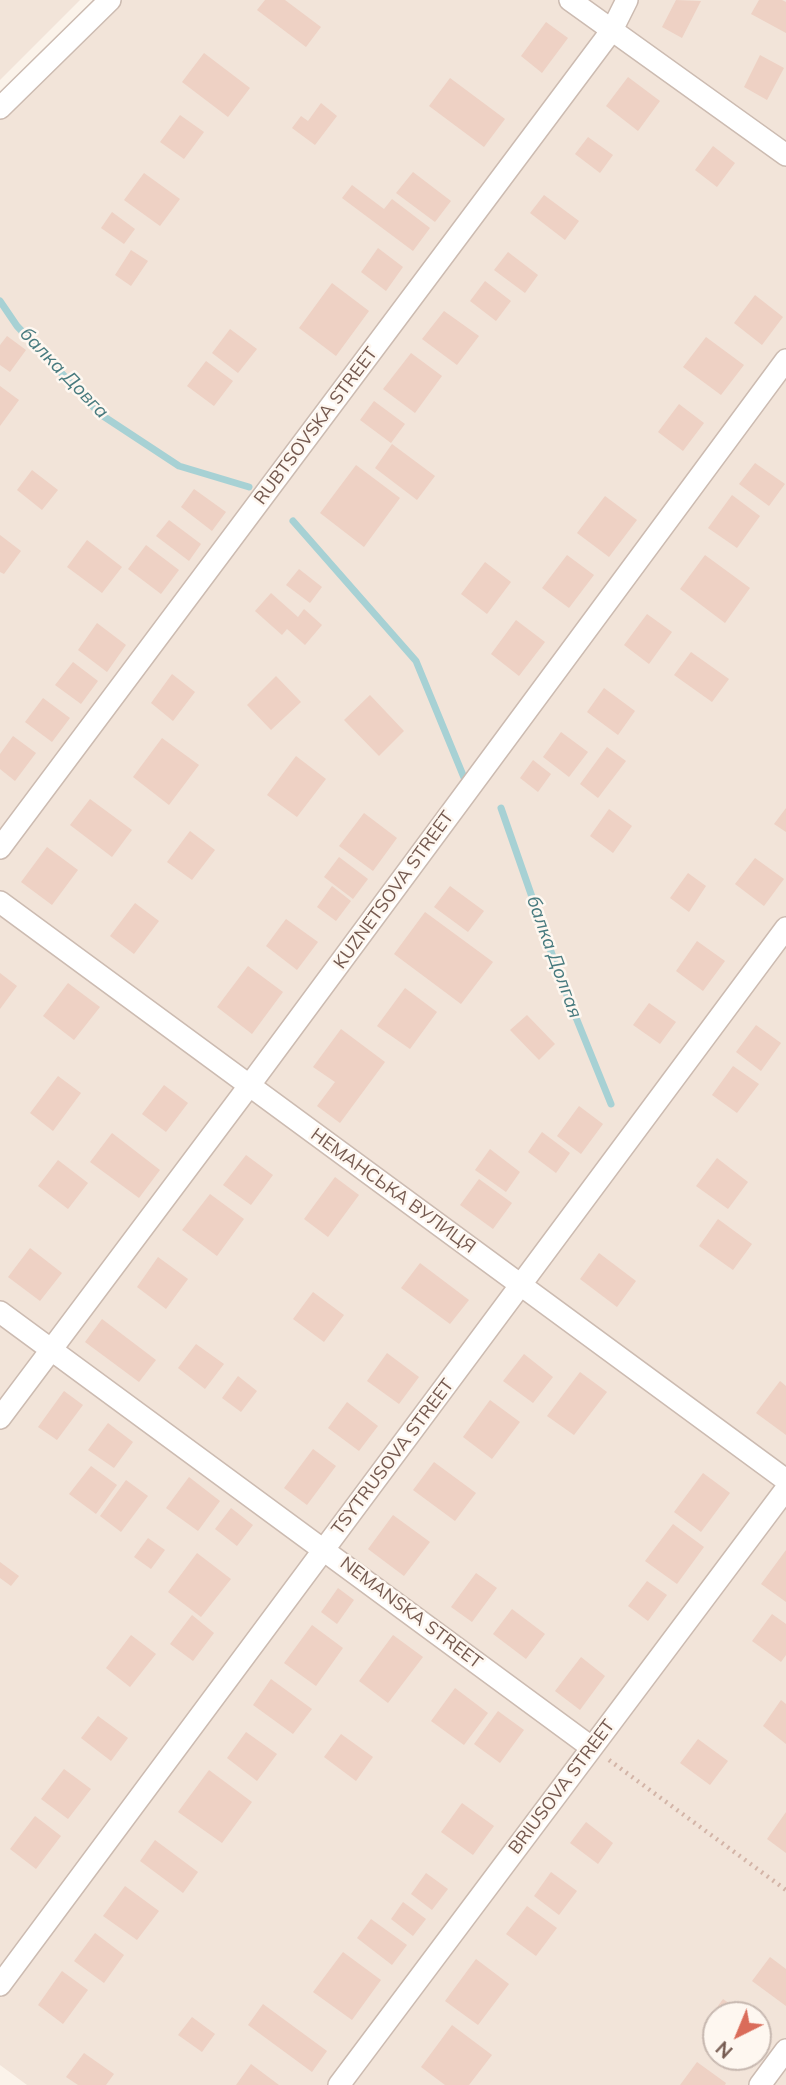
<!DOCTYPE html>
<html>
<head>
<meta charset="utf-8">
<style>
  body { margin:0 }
  #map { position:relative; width:786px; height:2085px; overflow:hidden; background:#fbf3ea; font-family:Mulish,sans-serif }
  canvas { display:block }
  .north { position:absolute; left:702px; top:2001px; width:70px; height:70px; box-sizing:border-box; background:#fef7f0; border:2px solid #c7b8b0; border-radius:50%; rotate:223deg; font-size:19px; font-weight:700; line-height:28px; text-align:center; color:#74594f }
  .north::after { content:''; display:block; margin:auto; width:24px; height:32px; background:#da6c5a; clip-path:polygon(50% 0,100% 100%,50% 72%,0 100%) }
</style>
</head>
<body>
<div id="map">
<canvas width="786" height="2085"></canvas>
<div class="north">N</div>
</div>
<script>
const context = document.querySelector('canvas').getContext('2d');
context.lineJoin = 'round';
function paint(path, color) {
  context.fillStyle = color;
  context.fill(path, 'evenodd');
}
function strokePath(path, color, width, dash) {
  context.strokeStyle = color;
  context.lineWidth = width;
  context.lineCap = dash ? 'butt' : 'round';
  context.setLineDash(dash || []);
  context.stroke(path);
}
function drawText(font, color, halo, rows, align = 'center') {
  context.font = font + ' Mulish,sans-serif';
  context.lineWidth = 5;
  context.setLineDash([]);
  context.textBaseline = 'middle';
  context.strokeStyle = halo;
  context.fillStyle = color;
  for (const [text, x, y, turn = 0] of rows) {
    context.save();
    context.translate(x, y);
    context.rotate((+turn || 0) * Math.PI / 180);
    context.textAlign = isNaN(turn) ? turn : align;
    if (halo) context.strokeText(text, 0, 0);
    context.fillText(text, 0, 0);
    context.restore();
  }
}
paint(new Path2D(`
  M0,0H80L0,80Z
  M114,0H786V2085H27L0,2065V116ZM716,2015H758V2057H716Z`), '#f2e4d9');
strokePath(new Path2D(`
  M0,301L17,326L100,414L179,466L249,487
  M293,521L416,661L465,780
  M501,808L562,983L611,1104`), '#a7d1d4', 7);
paint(new Path2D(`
  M265,0H285L321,27L306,47L257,10Z
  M676,0L701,1L682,38L662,27Z
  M759,0H782L786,2V33L751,14Z
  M546,22L568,38L542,73L521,56Z
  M204,53L250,88L228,117L182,82Z
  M760,55L784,68L767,100L744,87Z
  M628,77L660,101L638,131L606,106Z
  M450,78L505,119L484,147L429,106Z
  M321,103L337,116L315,145L292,128L301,116L308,121Z
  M180,115L204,132L184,159L160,142Z
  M588,137L613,155L600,173L575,154Z
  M713,146L735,163L717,187L695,170Z
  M413,172L451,201L435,222L396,193Z
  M144,173L180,199L160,226L124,200Z
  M352,185L384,209L392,199L430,228L413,251L342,198Z
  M544,195L579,221L565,240L530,213Z
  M112,212L135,229L124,244L101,228Z
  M378,248L403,267L386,291L361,272Z
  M131,250L148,261L131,286L115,275Z
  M508,252L538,275L525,293L494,270Z
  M485,281L511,301L496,321L470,301Z
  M332,283L369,311L336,356L299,328Z
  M755,295L783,317L762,345L734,323Z
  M444,311L479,336L457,365L422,339Z
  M230,329L257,349L238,373L212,353Z
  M7,336L26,350L10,372L0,365V345Z
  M706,337L744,365L721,395L683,367Z
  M411,353L442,376L415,413L383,389Z
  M206,361L233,381L214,406L187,386Z
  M0,386L19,400L0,426Z
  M374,401L405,424L391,443L360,420Z
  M679,404L704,423L683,451L658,432Z
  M392,444L435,476L417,500L375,468Z
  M755,463L785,484L769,506L739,484Z
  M356,465L400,498L364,547L320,513Z
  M32,470L58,490L42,510L17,490Z
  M194,489L226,512L212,531L181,507Z
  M732,495L760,516L737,548L708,528Z
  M605,496L637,520L609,557L577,533Z
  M169,520L201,544L189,561L156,536Z
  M0,535L21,551L4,574L0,572Z
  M87,540L122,567L102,593L67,567Z
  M146,545L179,570L161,594L128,569Z
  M567,555L594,575L569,608L542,588Z
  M705,555L750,588L725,623L680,589Z
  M485,562L511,582L487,614L461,594Z
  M299,569L322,587L310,603L286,585Z
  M271,593L298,617L304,609L322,625L305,645L287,629L282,635L255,611Z
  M647,614L672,632L649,664L624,645Z
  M516,620L545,642L519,676L491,654Z
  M97,623L126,645L107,672L78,650Z
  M691,652L729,679L712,702L674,675Z
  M73,662L98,681L81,704L55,685Z
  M172,674L195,692L173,721L151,703Z
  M276,676L301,702L271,730L247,705Z
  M604,688L635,711L618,735L587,712Z
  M370,695L404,731L379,756L344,720Z
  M43,698L70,718L52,742L25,722Z
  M561,732L588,752L569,777L543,757Z
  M13,736L36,753L15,781L0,769V754Z
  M162,738L199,765L169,805L133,777Z
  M607,747L626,761L598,798L580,784Z
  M296,756L326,779L297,817L267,795Z
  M533,760L551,774L538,792L520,778Z
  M90,799L132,830L112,857L70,825Z
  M786,808V832L774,824Z
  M609,809L632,826L613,853L590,836Z
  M364,813L397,838L373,871L339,846Z
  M190,831L215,850L192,880L167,862Z
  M47,847L78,870L52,905L21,882Z
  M339,857L368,879L353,899L324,877Z
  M755,858L784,879L764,906L735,884Z
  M688,873L706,886L689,912L670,898Z
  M332,886L351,901L336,921L317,907Z
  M450,886L484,911L468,932L434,907Z
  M135,903L159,921L134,954L110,936Z
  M425,912L493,962L461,1004L394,954Z
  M286,919L318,942L297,970L266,946Z
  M697,941L725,961L703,991L676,971Z
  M248,966L283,992L252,1034L217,1007Z
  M0,973L17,986L0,1009Z
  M68,983L100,1007L74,1040L43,1016Z
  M405,988L437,1012L410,1049L377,1026Z
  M649,1003L676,1022L660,1044L633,1025Z
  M527,1015L555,1044L539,1060L510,1030Z
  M756,1025L781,1043L761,1071L736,1052Z
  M341,1029L385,1062L340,1123L317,1106L335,1082L313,1067Z
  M733,1066L759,1084L737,1113L712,1095Z
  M58,1076L81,1093L53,1131L30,1113Z
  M164,1085L188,1103L166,1132L142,1114Z
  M579,1106L603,1124L581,1154L557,1136Z
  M542,1132L570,1153L556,1173L528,1152Z
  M112,1133L160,1170L139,1198L90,1162Z
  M490,1149L520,1172L506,1192L475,1170Z
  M246,1155L273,1175L251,1205L223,1185Z
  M717,1158L748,1182L728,1209L696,1186Z
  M58,1160L88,1183L68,1209L38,1186Z
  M335,1177L359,1195L328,1237L304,1219Z
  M479,1179L512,1203L493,1229L460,1205Z
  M210,1194L244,1219L217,1256L182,1230Z
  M718,1219L752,1244L733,1270L699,1246Z
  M30,1248L62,1273L40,1301L8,1277Z
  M599,1253L636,1281L617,1307L580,1279Z
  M158,1257L188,1279L166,1309L137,1287Z
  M420,1263L469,1300L450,1324L401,1288Z
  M313,1292L344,1315L324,1342L293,1319Z
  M102,1319L156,1360L139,1382L85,1342Z
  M196,1344L224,1364L205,1389L178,1368Z
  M387,1353L419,1377L399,1404L367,1381Z
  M524,1354L553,1377L533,1403L503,1381Z
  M580,1372L607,1392L574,1435L547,1416Z
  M238,1376L257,1391L241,1412L222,1398Z
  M780,1381L786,1386V1435L756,1413Z
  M64,1391L83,1405L57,1440L38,1427Z
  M490,1400L520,1422L492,1459L463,1437Z
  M347,1402L378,1426L359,1451L328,1428Z
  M108,1423L133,1442L114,1468L88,1450Z
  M313,1449L336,1466L307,1505L284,1488Z
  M434,1462L476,1493L455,1521L413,1490Z
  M91,1466L117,1485L96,1514L69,1494Z
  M703,1473L730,1493L701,1532L674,1512Z
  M189,1477L220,1501L198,1531L166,1508Z
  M126,1480L148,1496L121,1532L100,1516Z
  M231,1508L253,1525L237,1546L215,1529Z
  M393,1515L430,1542L404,1576L368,1549Z
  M673,1524L704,1547L677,1584L645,1561Z
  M148,1538L165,1550L151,1569L134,1557Z
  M786,1550V1602L761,1584Z
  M197,1553L231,1579L201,1617L168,1592Z
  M0,1562L19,1576L11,1586L0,1578Z
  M476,1573L497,1588L472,1622L451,1607Z
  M647,1581L667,1595L648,1621L628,1606Z
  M338,1588L354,1600L337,1624L321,1612Z
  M512,1609L545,1634L526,1659L493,1634Z
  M772,1614L786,1624V1655L781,1662L752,1641Z
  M192,1615L214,1633L193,1661L170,1644Z
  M312,1625L343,1648L316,1686L284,1663Z
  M131,1635L156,1654L130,1687L106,1668Z
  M393,1635L423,1657L388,1703L359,1681Z
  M581,1657L605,1676L580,1710L555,1691Z
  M271,1679L312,1709L293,1734L253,1705Z
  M455,1688L488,1713L464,1745L431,1721Z
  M781,1700L786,1704V1744L763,1726Z
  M498,1711L524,1730L500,1763L474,1744Z
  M98,1716L128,1738L111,1761L81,1738Z
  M246,1732L277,1754L257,1781L227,1758Z
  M341,1734L373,1757L356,1781L324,1757Z
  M698,1739L728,1761L710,1785L680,1763Z
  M64,1769L91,1789L68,1819L41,1799Z
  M209,1770L252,1802L222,1843L178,1812Z
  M462,1803L494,1826L473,1855L441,1832Z
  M786,1812V1853L767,1839Z
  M35,1816L61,1836L36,1869L10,1849Z
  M586,1822L613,1843L598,1864L570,1843Z
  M155,1840L198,1872L183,1893L140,1861Z
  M551,1872L577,1891L559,1915L534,1896Z
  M426,1873L448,1889L432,1910L411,1894Z
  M125,1886L159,1911L137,1940L103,1916Z
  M403,1902L426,1919L413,1936L391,1919Z
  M527,1906L557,1928L536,1956L506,1934Z
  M371,1919L407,1945L392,1965L357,1938Z
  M95,1933L124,1955L104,1983L74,1961Z
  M343,1952L381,1980L352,2020L313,1992Z
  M770,1957L786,1969V2006L752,1981Z
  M476,1959L509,1984L478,2025L445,2001Z
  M62,1971L88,1990L63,2024L38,2005Z
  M723,1999L746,2015H716V2031L705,2024Z
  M263,2004L327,2051L312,2072L248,2025Z
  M192,2017L215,2034L202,2052L178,2035Z
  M452,2025L492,2055L469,2085H445L421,2067Z
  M84,2053L114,2074L106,2085H78L66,2077Z
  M697,2062L726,2083L725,2085H680Z
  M251,2064L279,2085H236Z`), '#eed1c4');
const street = new Path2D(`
  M570,0L786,155
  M0,108L110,0
  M0,848L612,30L627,0
  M0,902L786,1480
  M0,1312L591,1747
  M0,1418L249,1086L786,360
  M0,1985L786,928
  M339,2085L786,1489
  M760,2085L786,2050`);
strokePath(street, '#ccbbb1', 24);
strokePath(new Path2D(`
  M609,1760L786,1890`), '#d3b4a7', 4.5, [2, 5]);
strokePath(street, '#fff', 21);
drawText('18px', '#74594f', '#fef7f0', [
  ["RUBTSOVSKA STREET",316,426,-53],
  ["KUZNETSOVA STREET",394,890,-54],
  ["НЕМАНСЬКА ВУЛИЦЯ",393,1191,36],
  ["TSYTRUSOVA STREET",393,1457,-53],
  ["NEMANSKA STREET",411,1613,37],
  ["BRIUSOVA STREET",562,1787,-53]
]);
drawText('italic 19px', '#477a7e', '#fef7f0', [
  ["балка Довга",64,373,46],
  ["балка Долгая",554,957,70]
]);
</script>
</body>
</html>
